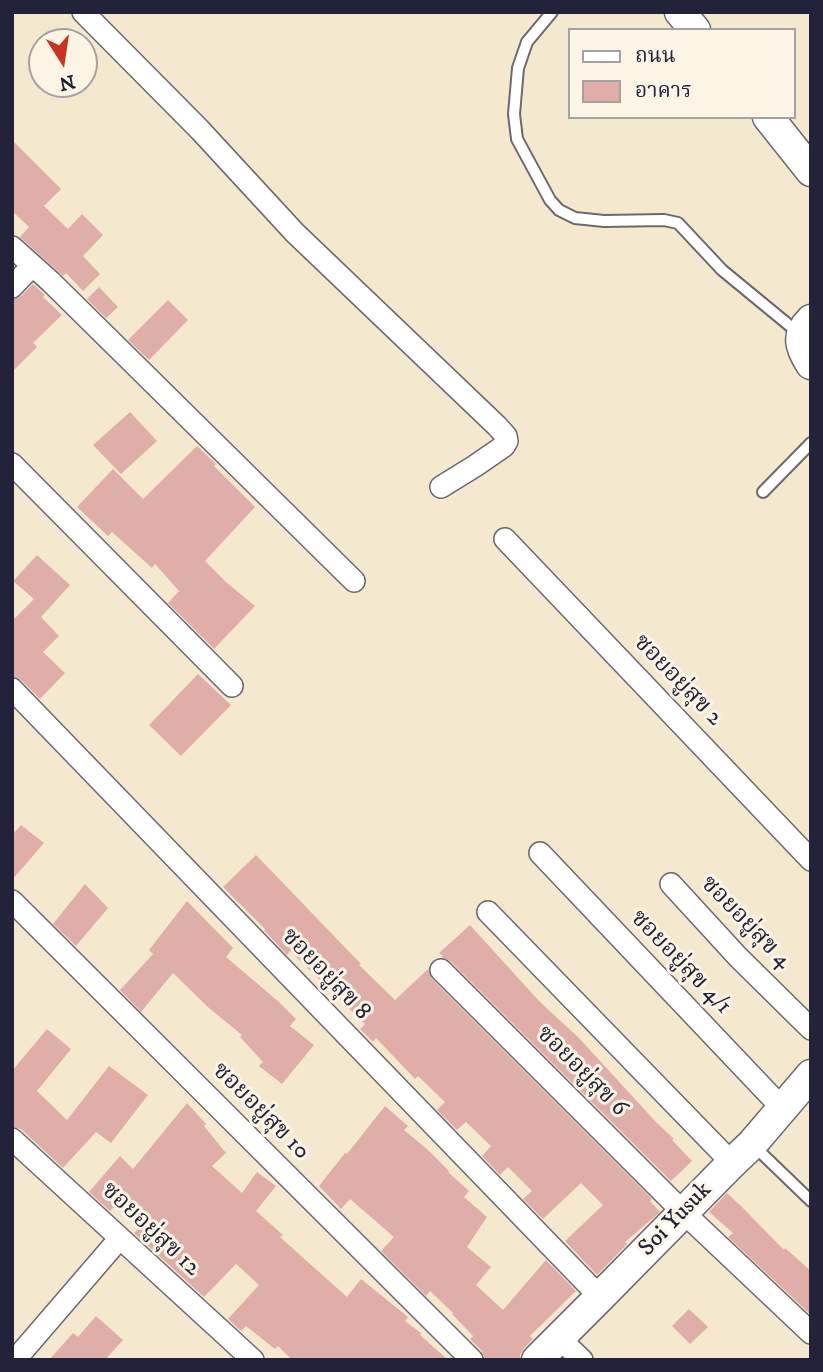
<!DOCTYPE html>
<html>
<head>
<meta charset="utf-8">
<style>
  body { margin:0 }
  #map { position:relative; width:823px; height:1372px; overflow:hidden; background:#f4e9cf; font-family:"IM FELL DW Pica","Noto Serif Thai",serif }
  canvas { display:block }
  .frame { position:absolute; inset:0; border:14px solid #22223b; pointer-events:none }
  .legend { position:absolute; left:568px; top:28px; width:228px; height:91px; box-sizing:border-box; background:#fcf5e5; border:2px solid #a5a1a1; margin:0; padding:9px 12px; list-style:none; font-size:21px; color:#22223b }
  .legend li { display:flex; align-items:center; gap:14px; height:35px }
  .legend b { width:35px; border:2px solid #a5a1a1 }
  .north { position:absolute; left:28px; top:28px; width:70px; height:70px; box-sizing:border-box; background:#fcf5e5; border:2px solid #a5a1a1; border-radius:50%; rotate:168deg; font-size:19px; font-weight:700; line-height:28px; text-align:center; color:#22223b }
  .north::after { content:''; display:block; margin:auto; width:24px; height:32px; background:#c8321e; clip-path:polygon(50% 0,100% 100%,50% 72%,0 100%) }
</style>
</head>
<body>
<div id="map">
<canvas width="823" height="1372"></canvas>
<div class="frame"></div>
<ul class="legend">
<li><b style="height:9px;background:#fff"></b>ถนน</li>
<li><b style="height:19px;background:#e0aea8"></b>อาคาร</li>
</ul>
<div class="north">N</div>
</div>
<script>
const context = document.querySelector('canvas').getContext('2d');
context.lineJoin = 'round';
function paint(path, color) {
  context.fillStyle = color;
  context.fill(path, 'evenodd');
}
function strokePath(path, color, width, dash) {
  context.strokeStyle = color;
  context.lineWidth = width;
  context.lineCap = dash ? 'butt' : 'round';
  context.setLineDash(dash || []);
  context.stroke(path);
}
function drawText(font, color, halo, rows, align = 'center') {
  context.font = font + ' "IM FELL DW Pica","Noto Serif Thai",serif';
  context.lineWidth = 6;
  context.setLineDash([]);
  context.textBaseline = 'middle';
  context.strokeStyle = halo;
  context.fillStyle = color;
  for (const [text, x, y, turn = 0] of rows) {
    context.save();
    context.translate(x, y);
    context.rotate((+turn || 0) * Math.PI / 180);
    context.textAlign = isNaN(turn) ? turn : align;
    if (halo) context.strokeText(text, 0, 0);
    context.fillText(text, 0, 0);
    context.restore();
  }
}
paint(new Path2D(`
  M12,140L61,189L44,206L68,229L82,214L103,235L83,256L100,274L83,291L66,273L63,276L20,237L29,227L12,211Z
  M33,284L45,295L43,297L62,315L33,343L37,347L12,372V300L21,296Z
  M99,287L118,307L106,318L87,299Z
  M168,300L188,320L149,360L128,340Z
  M130,412L157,441L121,474L93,445Z
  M197,446L216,464L214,466L255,507L205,561L226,582L255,606L214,649L168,603L179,591L155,564L152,568L112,532L108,536L77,507L113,469L143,499Z
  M37,555L70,585L41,617L59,636L43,652L65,673L40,699L21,680L12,676V621L34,599L13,581Z
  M198,674L231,705L181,756L149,725Z
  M21,825L44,843L12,880V835Z
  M256,855L361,964L359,965L395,1000L428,969L432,979L652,1199L650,1201L660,1212L625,1242L627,1244L597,1275L565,1241L603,1205L581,1183L543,1219L523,1199L532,1191L508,1167L500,1175L482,1156L491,1146L466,1122L457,1130L437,1110L445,1102L418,1076L415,1079L376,1038L373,1042L360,1029L365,1024L290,951L287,955L264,930L265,929L223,887Z
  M85,884L108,908L76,946L53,924Z
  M187,901L233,948L226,957L279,1002L296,1019L290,1026L314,1045L282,1084L259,1066L263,1062L240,1037L242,1035L209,1008L173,973L141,1012L120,990L153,954L149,950Z
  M470,925L539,1001L579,1038L656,1122L674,1139L672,1140L692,1161L671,1181L450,961L441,957L443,956L439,953Z
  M47,1029L71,1049L37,1091L67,1120L109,1066L148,1095L111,1143L96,1132L63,1168L21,1129L12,1126V1071Z
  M187,1103L206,1124L204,1126L226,1153L212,1166L242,1193L257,1172L276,1186L256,1211L283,1235L280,1237L347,1297L361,1279L408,1317L405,1321L421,1333L420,1335L448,1360H292L278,1346L275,1349L246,1326L241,1331L228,1319L259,1285L236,1264L204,1297L134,1233L150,1218L126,1195L110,1211L89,1192L120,1156L133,1169Z
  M385,1106L408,1126L404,1130L427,1149L449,1171L448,1172L469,1191L464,1197L487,1217L467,1247L491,1267L476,1285L503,1310L546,1260L576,1291L530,1336L533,1339L524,1348L520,1355V1360H485L482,1351L470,1339L473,1336L452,1314L453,1313L430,1291L426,1296L381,1251L394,1237L350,1199L341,1209L319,1186L345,1153L347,1154Z
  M727,1193L741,1206L784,1250L785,1248L811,1271V1315L728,1237L733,1233L709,1212Z
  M689,1309L708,1327L690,1344L672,1326Z
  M96,1316L123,1340L105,1360H49L73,1333L78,1337Z`), '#e0aea8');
const lane = new Path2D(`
  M552,12L527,42L518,68L514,114L517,139L550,200L559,210L575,218L604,221L664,220L678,223L722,270L801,335
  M763,492L811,443
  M754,1146L811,1201`);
const street = new Path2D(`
  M83,12L200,130L295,233L497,426L506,436L507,441L504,446L475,466L441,487
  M12,247L51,282L354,581
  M12,287L32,266
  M12,464L232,686
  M505,539L811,860
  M12,689L600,1297
  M540,853L782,1108
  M671,884L738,957L811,1029
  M12,901L472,1360
  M488,912L732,1163
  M441,970L683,1212L811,1333
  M12,1139L253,1360
  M559,1338L582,1360
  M15,1360L120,1238`);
const secondary = new Path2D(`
  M680,12L695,30
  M768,117L811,171
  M811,320C796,335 800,347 811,364
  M537,1360L600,1297L732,1163L752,1144L811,1075`);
strokePath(lane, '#6c686f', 14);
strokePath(street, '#6c686f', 24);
strokePath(secondary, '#6c686f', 33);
strokePath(lane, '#fff', 10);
strokePath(street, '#fff', 21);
strokePath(secondary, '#fff', 30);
drawText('24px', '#22223b', '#fcf5e5', [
  ["ซอยอยู่สุข 2",677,681,46],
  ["ซอยอยู่สุข 4",745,923,46],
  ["ซอยอยู่สุข 4/1",680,963,46],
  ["ซอยอยู่สุข 8",325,975,46],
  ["ซอยอยู่สุข 6",581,1072,45],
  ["ซอยอยู่สุข 10",260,1112,45],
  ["Soi Yusuk",676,1220,-46],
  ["ซอยอยู่สุข 12",150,1230,43]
]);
</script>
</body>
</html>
